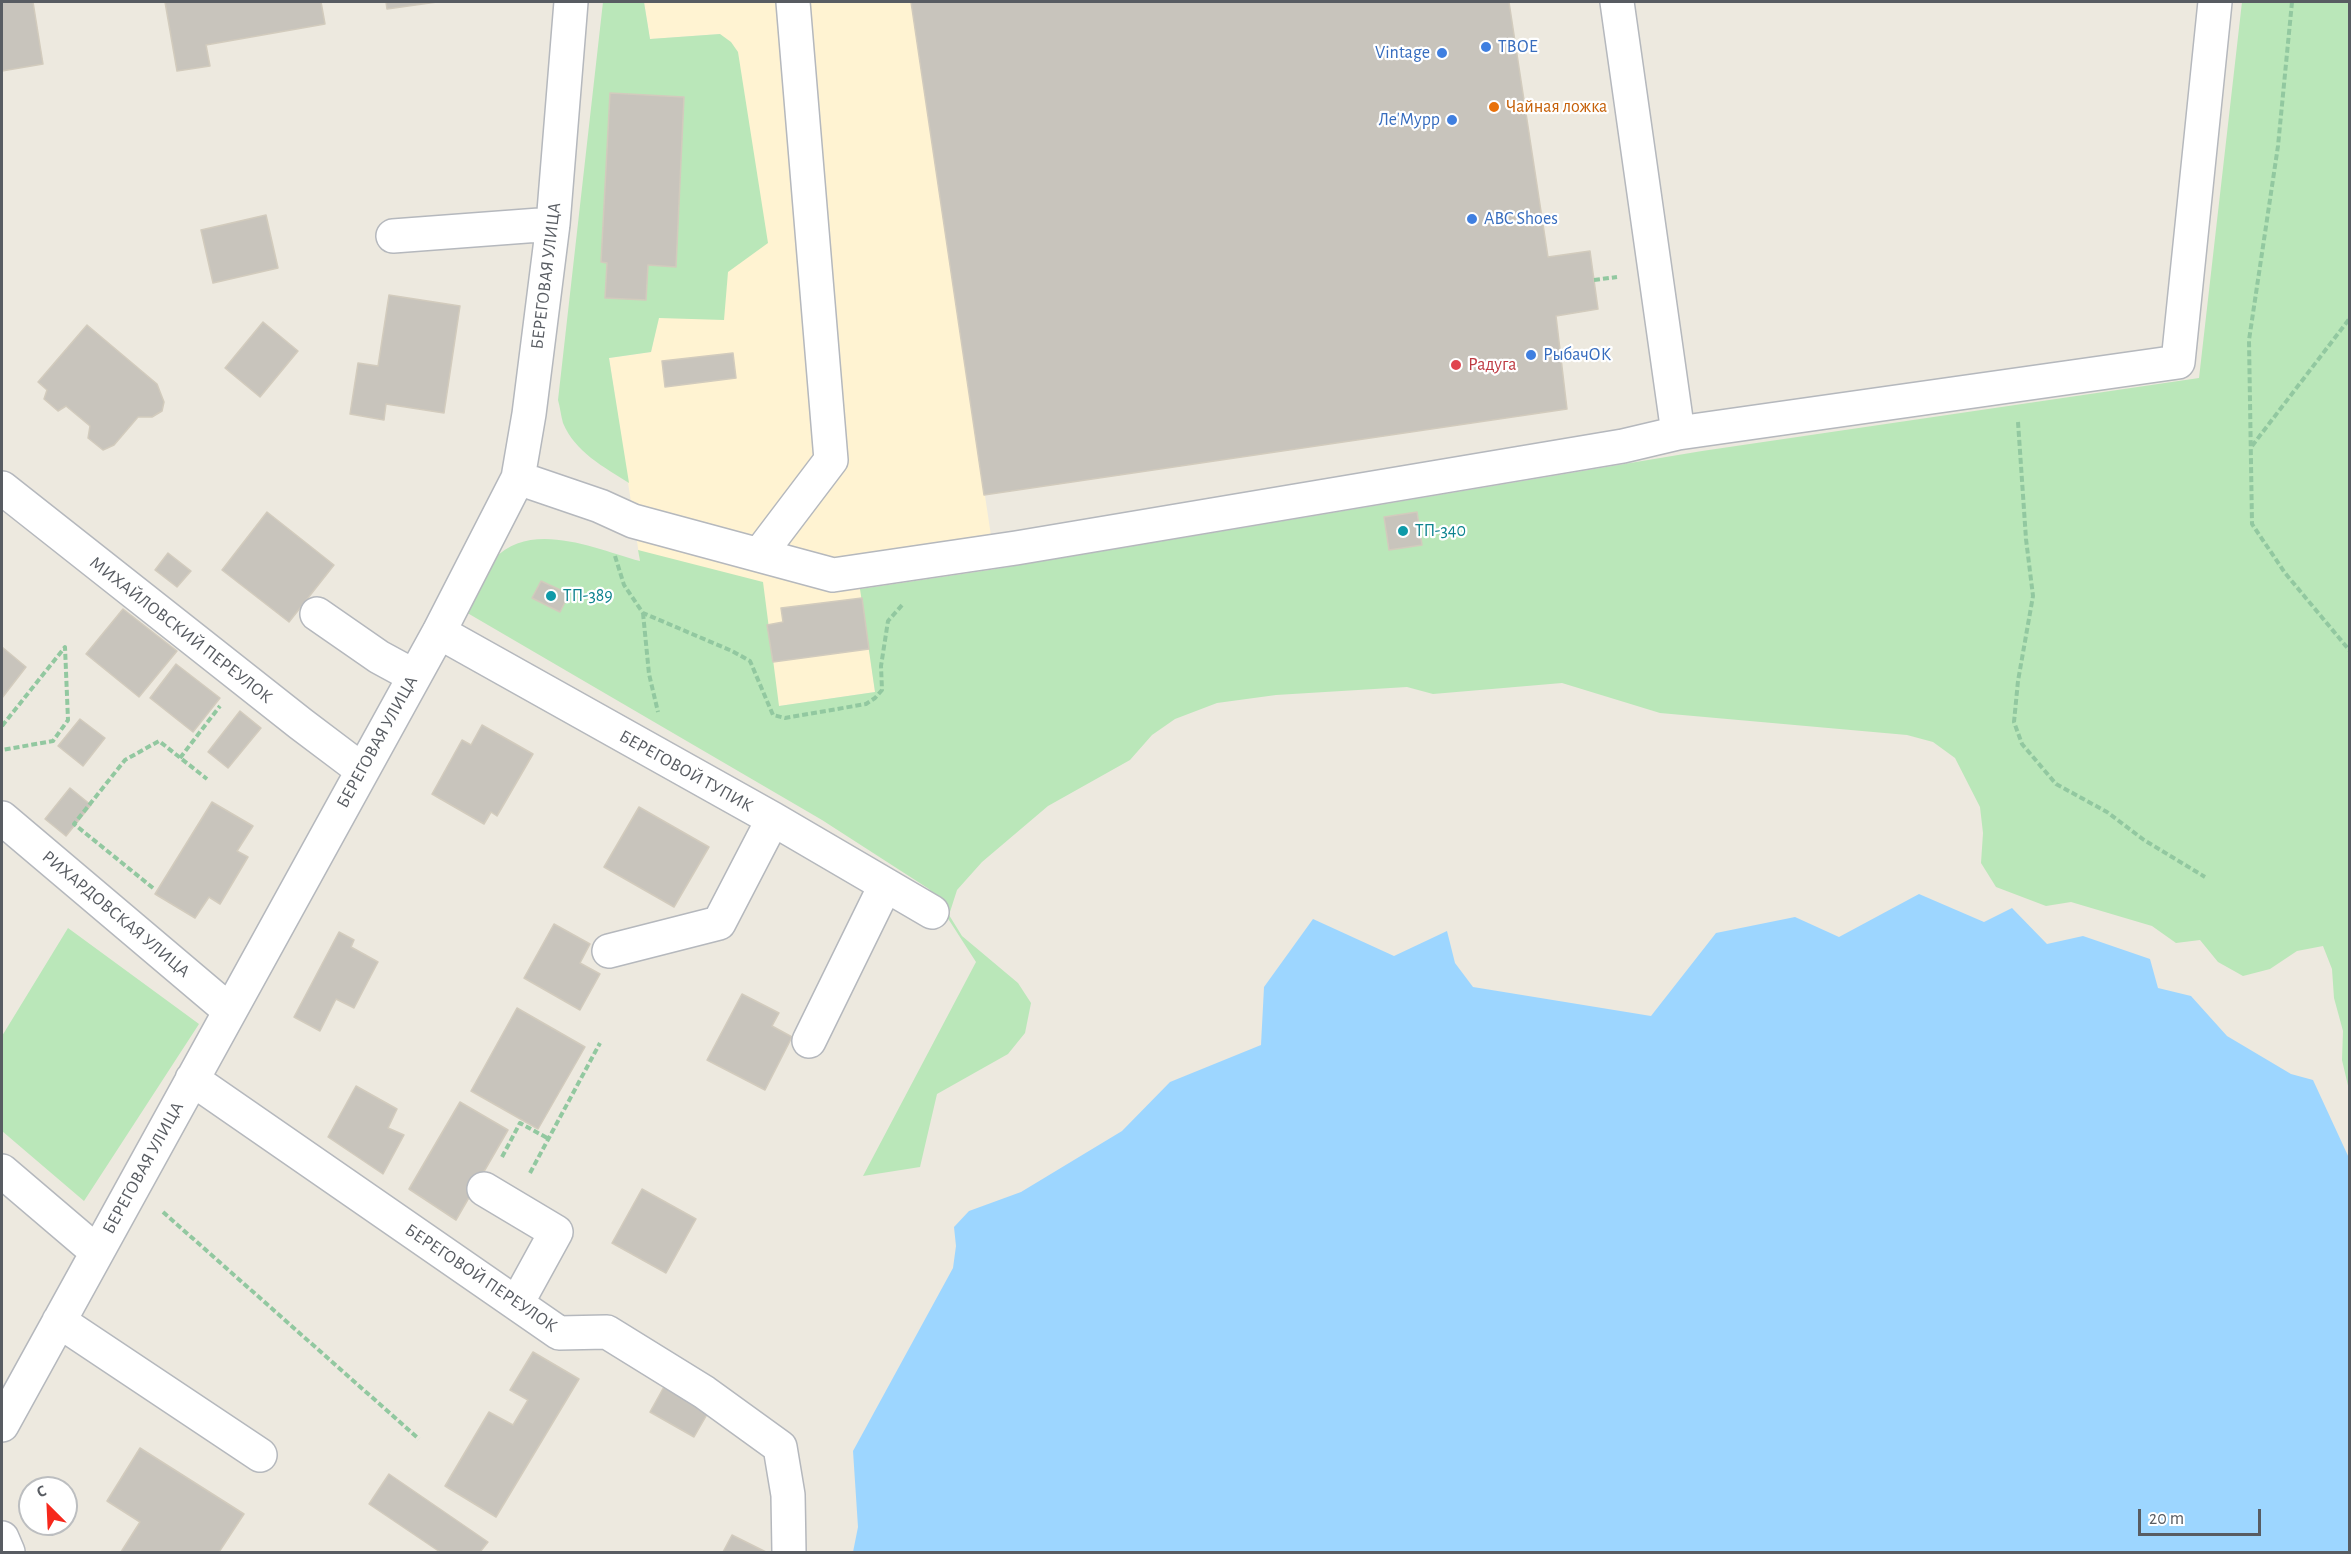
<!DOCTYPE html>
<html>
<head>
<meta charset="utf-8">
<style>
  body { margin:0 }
  #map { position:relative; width:2351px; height:1554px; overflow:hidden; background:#ede9df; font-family:"Alegreya Sans",sans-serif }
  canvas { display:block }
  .frame { position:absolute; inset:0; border:3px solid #585c62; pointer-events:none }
  .north { position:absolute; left:18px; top:1476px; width:60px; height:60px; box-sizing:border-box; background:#fff; border:2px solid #bcbec0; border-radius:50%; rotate:336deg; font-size:16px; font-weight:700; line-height:24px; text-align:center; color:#585c62 }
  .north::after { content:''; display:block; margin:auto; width:21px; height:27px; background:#f6281c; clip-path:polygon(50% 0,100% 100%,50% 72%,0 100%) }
  .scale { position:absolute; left:2138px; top:1509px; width:123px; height:27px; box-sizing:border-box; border:3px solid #585c62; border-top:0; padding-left:8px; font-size:18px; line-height:21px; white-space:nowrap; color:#585c62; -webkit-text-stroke:4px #fff; paint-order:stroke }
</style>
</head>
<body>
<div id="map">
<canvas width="2351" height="1554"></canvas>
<div class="frame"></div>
<div class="north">С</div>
<div class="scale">20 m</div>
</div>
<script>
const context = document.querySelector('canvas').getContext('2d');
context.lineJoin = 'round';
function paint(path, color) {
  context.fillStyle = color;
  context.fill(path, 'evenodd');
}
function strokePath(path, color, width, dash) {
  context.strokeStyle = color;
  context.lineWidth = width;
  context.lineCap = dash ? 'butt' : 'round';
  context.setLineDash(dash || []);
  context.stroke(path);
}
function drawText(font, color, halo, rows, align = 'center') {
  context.font = font + ' "Alegreya Sans",sans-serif';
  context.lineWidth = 4.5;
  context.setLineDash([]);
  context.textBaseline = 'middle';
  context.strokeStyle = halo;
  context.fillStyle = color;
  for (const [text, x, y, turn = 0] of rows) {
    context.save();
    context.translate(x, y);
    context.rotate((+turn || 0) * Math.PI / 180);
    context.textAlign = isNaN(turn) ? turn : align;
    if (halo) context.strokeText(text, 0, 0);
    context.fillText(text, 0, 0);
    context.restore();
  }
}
paint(new Path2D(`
  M644,2H911L996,569L861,589L875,692L779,706L640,561L609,358L651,352L720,34L650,39Z`), '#fff3d2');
paint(new Path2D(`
  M603,2H644L650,39L720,34L731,42L738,52L768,243L728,272L724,320L659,318L651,352L609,358L629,483C604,467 575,452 563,423C561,416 560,407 558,400ZM610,94L684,98L676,266L648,265L646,300L605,297L607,263L601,262Z
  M2242,2H2349V1090L2342,1060L2343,1031L2334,998L2332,969L2323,946L2297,951L2270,969L2243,976L2218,962L2200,940L2176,943L2152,926L2071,902L2046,906L1996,887L1981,863L1983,833L1980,807L1955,758L1933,742L1907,735L1660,713L1562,683L1433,694L1407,687L1276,695L1217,703L1175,719L1152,735L1130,760L1048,806L982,862L957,890L949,915L962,936L1018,983L1031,1003L1025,1033L1008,1054L937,1094L920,1167L863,1176L976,962L929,889L822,820L464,611C473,595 482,573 494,559C531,519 596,549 640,561L638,550L763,582L779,706L875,692L860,589L996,569L1702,451L2199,378Z
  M68,928L199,1024L84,1201L2,1131V1036Z`), '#bae7b9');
paint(new Path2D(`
  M1919,894L1984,922L2012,908L2047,944L2083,936L2150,959L2158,988L2191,996L2227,1036L2291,1074L2313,1080L2349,1158V1552H853L858,1527L853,1451L953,1268L956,1246L954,1227L969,1211L1021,1192L1122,1131L1170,1082L1261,1045L1264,987L1313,919L1394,956L1447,931L1455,963L1473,987L1651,1016L1716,933L1795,917L1839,937Z`), '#9dd6ff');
const building = new Path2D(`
  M2,2H33L43,64L2,71Z
  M165,2H321L325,24L206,45L210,66L177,71Z
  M386,2H437L387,9Z
  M911,2H1509L1548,257L1590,251L1598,309L1556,316L1567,409L984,495Z
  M610,93L684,97L676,267L648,265L646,300L605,298L607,263L601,262Z
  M266,215L278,268L213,283L201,230Z
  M389,295L460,306L444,413L386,404L384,420L350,414L358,363L378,366Z
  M263,322L298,351L260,397L225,368Z
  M87,325L157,384L164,402L162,411L152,417H138L114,445L103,450L88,438L90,426L66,406L58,411L44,399L47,390L38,382Z
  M733,353L736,378L665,387L662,361Z
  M267,512L334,565L289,622L222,570Z
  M1417,512L1422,545L1389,550L1384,517Z
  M168,553L191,571L177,587L155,570Z
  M541,581L569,594L560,612L532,598Z
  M862,598L869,649L773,662L767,625L783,622L781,608Z
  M123,609L177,651L139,697L86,654Z
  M2,647L26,667L2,698Z
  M176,664L220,698L193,732L150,698Z
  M240,711L261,728L228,768L208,752Z
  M80,719L105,738L83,766L58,746Z
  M482,725L533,754L497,816L491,812L484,824L432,794L462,740L471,745Z
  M70,788L91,805L66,836L45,819Z
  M212,802L253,826L237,851L248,857L220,904L209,897L195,918L155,894Z
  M639,807L709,847L674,907L604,867Z
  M554,924L590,944L580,963L600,974L580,1010L524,978Z
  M339,932L354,940L351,947L378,962L354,1008L336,999L320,1031L294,1017Z
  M742,994L779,1013L772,1026L792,1037L765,1090L707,1060Z
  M517,1008L585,1047L538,1129L471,1091Z
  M356,1086L397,1109L388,1128L404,1135L383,1174L328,1137Z
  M460,1102L508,1130L456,1220L409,1189Z
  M642,1189L696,1219L666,1273L612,1243Z
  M533,1352L579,1379L496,1517L445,1486L489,1412L513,1425L528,1400L510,1390Z
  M665,1385L709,1411L694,1437L650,1412Z
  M140,1448L244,1514L219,1552H121L140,1522L107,1501Z
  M389,1474L488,1542L480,1552H440L369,1504Z
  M732,1535L766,1552H723Z`);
paint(building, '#c8c4bc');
strokePath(building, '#d2cbbd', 1.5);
const minor = new Path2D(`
  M1617,2L1678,433
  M393,236L553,224
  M518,478L600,506L633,521L833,575L1016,548L1623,446L1678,433L2178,362L2215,2
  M2,488L301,724L362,770
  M759,555L831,460L793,2
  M317,614L379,657L414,676
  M439,632L773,819L932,912
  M2,818L230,1011
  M609,951L719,923L773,819
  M809,1041L885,886
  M192,1079L559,1333L607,1332L704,1392L780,1447L788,1495L789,1552
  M2,1171L97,1252
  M484,1189L556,1232L517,1303
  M59,1321L260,1455
  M2,1425L439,632L518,478L529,414L553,224L571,2
  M2,1538L8,1552`);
strokePath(minor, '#b5b8bd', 36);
strokePath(new Path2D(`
  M2292,2L2278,146L2249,340L2252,524L2285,573L2350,651
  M1594,280L1617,277
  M2018,422L2026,539L2033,596L2018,681L2014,722L2022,744L2056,784L2107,812L2144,840L2205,877
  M2252,446L2350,318
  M615,556L624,585L643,613L732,651L750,661L773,715L785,718L866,704L875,698L882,690L881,666L888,621L903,604
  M643,613L649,674L658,712
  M2,726L65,647L68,720L53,741L2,750
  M180,758L220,706
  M153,888L74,824L125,760L159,741L207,779
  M502,1157L520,1123L549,1139
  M530,1173L600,1043
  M163,1212L419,1439`), '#92c8a0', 4, [6, 3]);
strokePath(minor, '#fff', 33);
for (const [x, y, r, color] of [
  [1486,47,6,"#3f7fe0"],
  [1442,53,6,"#3f7fe0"],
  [1494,107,6,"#e8710a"],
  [1452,120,6,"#3f7fe0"],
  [1472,219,6,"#3f7fe0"],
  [1531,355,6,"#3f7fe0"],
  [1456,365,6,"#e0444e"],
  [1403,531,6,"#0f9aa8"],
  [551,596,6,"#0f9aa8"]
]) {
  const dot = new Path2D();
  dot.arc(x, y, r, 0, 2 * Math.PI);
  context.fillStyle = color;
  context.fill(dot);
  strokePath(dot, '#fff', 2);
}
drawText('18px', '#366cbe', '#fff', [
  ["ТВОЕ",1498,47],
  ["Vintage",1430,53,"right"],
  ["Ле'Мурр",1440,120,"right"],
  ["ABC Shoes",1484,219],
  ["РыбачОК",1543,355]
], 'left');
drawText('18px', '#c56008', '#fff', [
  ["Чайная ложка",1506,107]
], 'left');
drawText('18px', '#585c62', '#fff', [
  ["БЕРЕГОВАЯ УЛИЦА",546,276,-83],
  ["МИХАЙЛОВСКИЙ ПЕРЕУЛОК",181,630,38],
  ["БЕРЕГОВАЯ УЛИЦА",377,742,-61],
  ["БЕРЕГОВОЙ ТУПИК",686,771,29],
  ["РИХАРДОВСКАЯ УЛИЦА",116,914,40],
  ["БЕРЕГОВАЯ УЛИЦА",143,1168,-61],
  ["БЕРЕГОВОЙ ПЕРЕУЛОК",481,1278,34]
]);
drawText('18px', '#be3a42', '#fff', [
  ["Радуга",1468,365]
], 'left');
drawText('18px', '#0d838f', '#fff', [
  ["ТП-340",1415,531],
  ["ТП-389",563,596]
], 'left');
</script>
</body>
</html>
